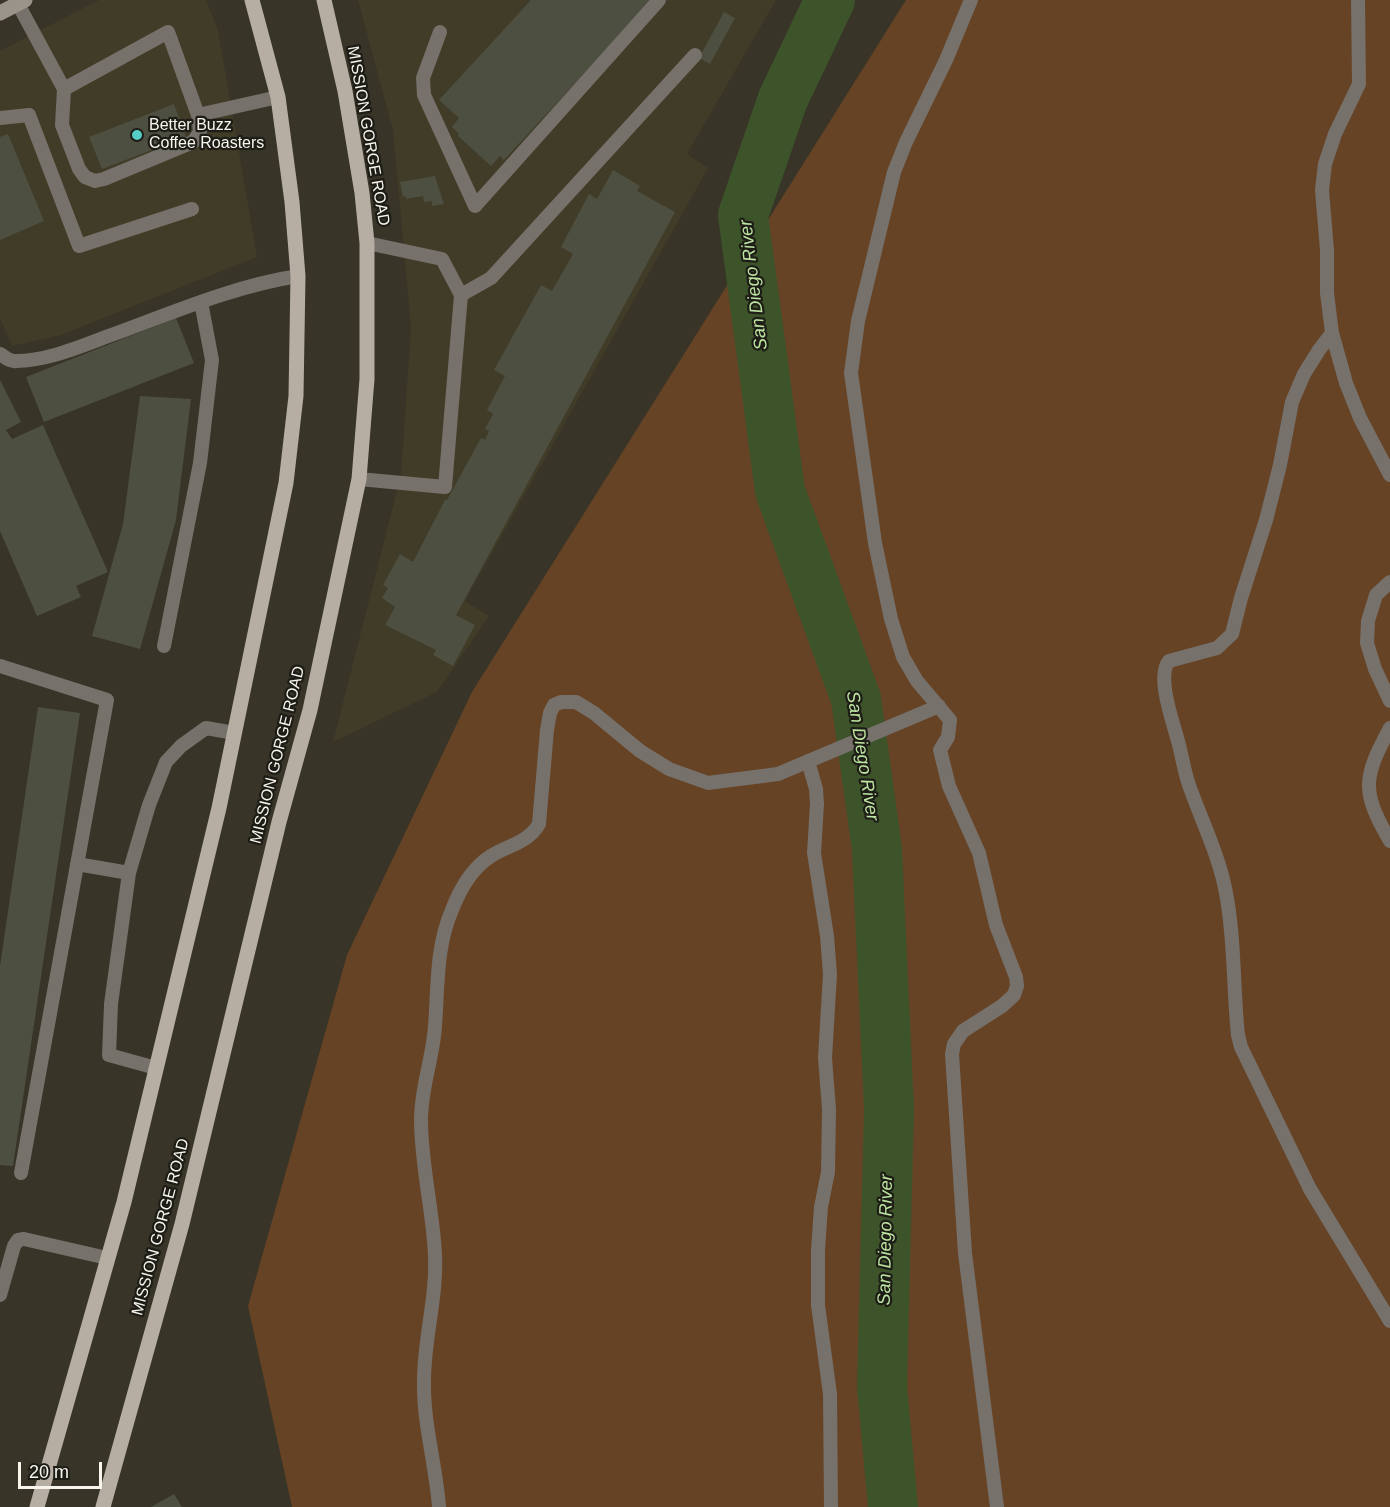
<!DOCTYPE html>
<html>
<head>
<meta charset="utf-8">
<style>
  body { margin:0 }
  #map { position:relative; width:1390px; height:1507px; overflow:hidden; background:#383427; font-family:Arial,sans-serif }
  canvas { display:block }
  .scale { position:absolute; left:18px; top:1462px; width:84px; height:27px; box-sizing:border-box; border:3px solid #f7f5ec; border-top:0; padding-left:8px; font-size:18px; line-height:21px; white-space:nowrap; color:#f7f5ec; -webkit-text-stroke:4px #1d1c16; paint-order:stroke }
</style>
</head>
<body>
<div id="map">
<canvas width="1390" height="1507"></canvas>
<div class="scale">20 m</div>
</div>
<script>
const context = document.querySelector('canvas').getContext('2d');
context.lineJoin = 'round';
function paint(path, color) {
  context.fillStyle = color;
  context.fill(path, 'evenodd');
}
function strokePath(path, color, width, dash) {
  context.strokeStyle = color;
  context.lineWidth = width;
  context.lineCap = dash ? 'butt' : 'round';
  context.setLineDash(dash || []);
  context.stroke(path);
}
function drawText(font, color, halo, rows, align = 'center') {
  context.font = font + ' Arial,sans-serif';
  context.lineWidth = 4.5;
  context.setLineDash([]);
  context.textBaseline = 'middle';
  context.strokeStyle = halo;
  context.fillStyle = color;
  for (const [text, x, y, turn = 0] of rows) {
    context.save();
    context.translate(x, y);
    context.rotate((+turn || 0) * Math.PI / 180);
    context.textAlign = isNaN(turn) ? turn : align;
    if (halo) context.strokeText(text, 0, 0);
    context.fillText(text, 0, 0);
    context.restore();
  }
}
paint(new Path2D(`
  M99,0H206L218,30L257,257L61,335L12,346L0,318V51Z
  M358,0H776L687,154L708,168L465,601L489,616L437,692L333,742L401,475L411,327L393,130Z`), '#413c27');
paint(new Path2D(`
  M906,0H1390V1507H292L248,1306L347,955L472,692Z`), '#674325');
strokePath(new Path2D(`
  M830,0L783,99L743,215L780,491L856,699L877,849L889,1109L882,1387L893,1507`), '#3d542b', 50);
paint(new Path2D(`
  M531,0H652L504,160L500,156L491,166L458,136L459,134L452,127L459,118L439,100Z
  M724,12L735,18L710,64L699,58Z
  M174,104L186,137L102,169L89,137Z
  M8,134L44,221L0,240V137Z
  M613,170L640,186L637,191L675,212L456,615L475,625L453,666L433,655L436,650L385,625L395,607L382,598L388,588L383,585L400,554L413,562L445,500H447L481,438L485,440L489,431L485,429L493,414L487,410L505,376L494,370L541,285L552,291L573,254L561,247L589,194L597,199Z
  M435,176L444,204L432,206V201L424,202L423,196L406,199V196L403,197L400,182Z
  M176,318L194,363L44,422L26,377Z
  M0,380L21,422L6,430L12,439L43,425L108,572L76,586L81,597L37,616L0,531Z
  M140,396L191,399L176,520L140,649L92,636L123,524Z
  M38,707L80,713L13,1166L0,1165V966Z
  M174,1494L182,1507H151Z`), '#4d4f41');
strokePath(new Path2D(`
  M971,0L946,60L906,142L894,172L858,321L851,373L875,543L891,619L903,657L917,681L950,720L948,737L940,750L949,786L979,853L996,925L1016,977L1017,986L1014,995L1002,1006L963,1031L954,1044L952,1054L965,1253L997,1507
  M1358,0L1359,84L1335,134L1325,164L1322,190L1327,250V293L1332,333L1346,383L1360,418L1390,475
  M18,4L64,89L168,32L198,115L278,97
  M440,32L423,78L424,95L475,206L659,0
  M64,89L62,125L79,169L85,177L95,181L104,179L193,142L200,132L198,115
  M0,118L29,115L79,246L192,209
  M461,295L491,278L695,55
  M1332,333L1319,350L1304,374L1292,402L1280,465L1266,520L1241,598L1232,634L1217,648L1169,661C1156,676 1173,722 1178,741C1182,755 1184,771 1189,785C1202,822 1219,855 1226,893C1235,940 1233,988 1238,1035L1241,1047L1310,1189L1390,1321
  M0,354C5,357 10,362 16,361C49,361 83,345 114,334C174,312 234,286 298,276
  M359,479L445,487L461,295L442,259L367,243
  M1390,582L1376,595L1368,621L1367,643L1375,669L1390,701
  M164,646L200,463L212,360L201,302
  M0,666L107,700L21,1173
  M1390,728C1363,778 1361,791 1390,841
  M808,761L816,789L817,804L814,853L827,936L830,974L825,1058L829,1109L828,1172L821,1207L818,1250V1305L830,1394L831,1507
  M77,864L129,873
  M156,1068L109,1055L111,1004L129,873L149,805L166,762L181,746L206,728L234,733
  M0,1295L14,1246L18,1240L24,1239L107,1258
  M439,1507C436,1465 423,1423 424,1381C424,1338 437,1298 435,1255C433,1210 421,1165 421,1120C421,1087 433,1058 435,1026C438,987 436,946 452,910C460,889 472,868 491,856C508,845 528,843 539,824L547,730L550,713L554,705L561,702H576L594,713L640,751L669,769L708,783L778,774L939,706`), '#76716b', 14);
strokePath(new Path2D(`
  M0,13L25,0`), '#9a948a', 15);
strokePath(new Path2D(`
  M37,1507L124,1202L219,808L286,483L296,396L298,276L292,202L278,97L252,0
  M103,1507L182,1224L279,822L310,710L359,479L367,379V243L362,193L345,91L324,0`), '#b6aea2', 15);
for (const [x, y, r, color] of [
  [137,135,6,"#55cec6"]
]) {
  const dot = new Path2D();
  dot.arc(x, y, r, 0, 2 * Math.PI);
  context.fillStyle = color;
  context.fill(dot);
  strokePath(dot, '#1d1c16', 2);
}
drawText('16px', '#f7f5ec', '#1d1c16', [
  ["Better Buzz",149,126],
  ["Coffee Roasters",149,144]
], 'left');
drawText('16px', '#f7f5ec', '#1d1c16', [
  ["MISSION GORGE ROAD",368,136,80],
  ["MISSION GORGE ROAD",278,755,-76],
  ["MISSION GORGE ROAD",161,1227,-75]
]);
drawText('italic 18px', '#bde5a1', '#1d1c16', [
  ["San Diego River",754,285,-97],
  ["San Diego River",862,756,81],
  ["San Diego River",886,1240,-89]
]);
</script>
</body>
</html>
